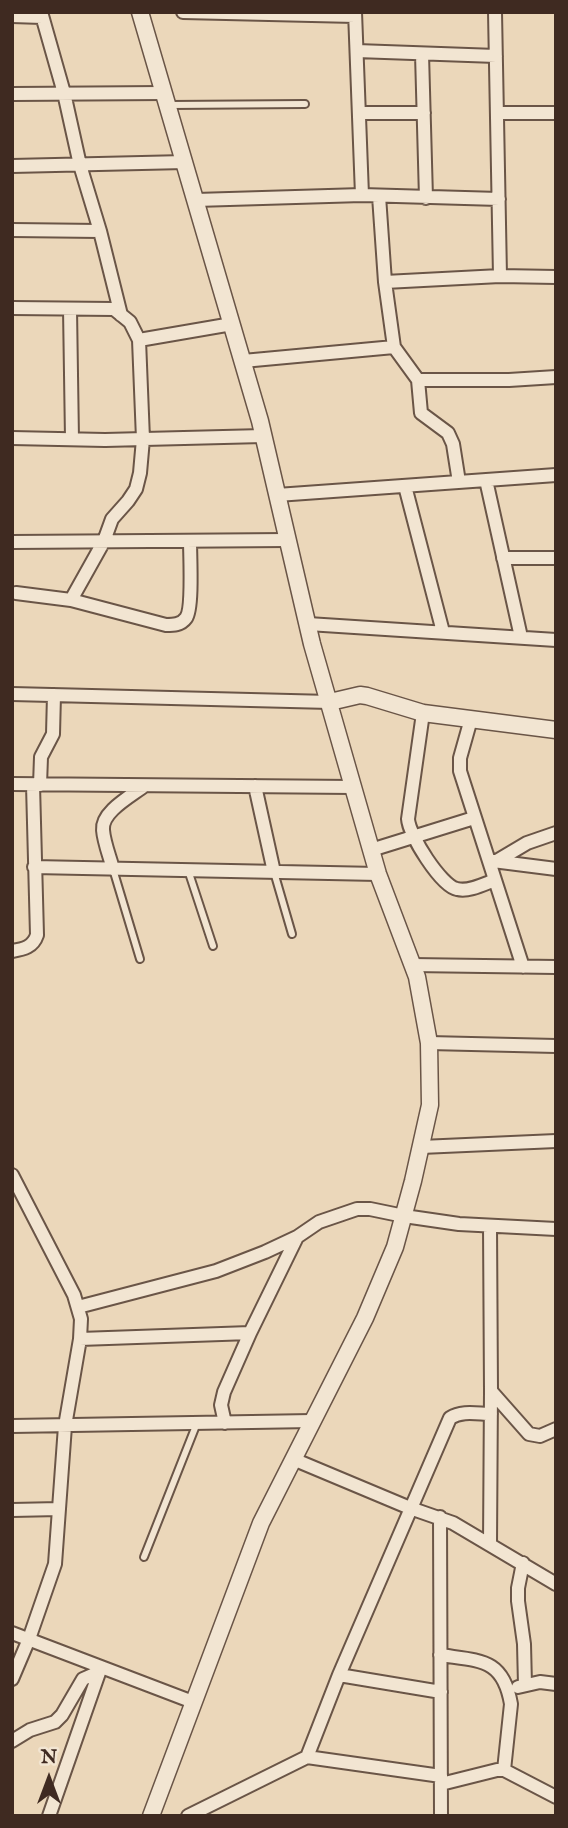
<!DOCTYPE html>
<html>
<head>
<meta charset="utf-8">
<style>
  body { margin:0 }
  #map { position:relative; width:568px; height:1828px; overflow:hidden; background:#ebd7ba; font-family:"IM FELL English",serif }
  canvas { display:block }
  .frame { position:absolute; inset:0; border:14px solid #3f2a21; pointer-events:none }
  .north { position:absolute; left:14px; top:1744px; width:70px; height:70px; -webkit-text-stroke:5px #f2e5d2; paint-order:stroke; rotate:0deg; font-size:19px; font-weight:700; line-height:28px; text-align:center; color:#3f2a21 }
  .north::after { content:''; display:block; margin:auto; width:24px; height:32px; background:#3f2a21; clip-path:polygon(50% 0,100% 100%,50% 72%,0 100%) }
</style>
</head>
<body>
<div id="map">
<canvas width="568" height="1828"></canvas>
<div class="frame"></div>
<div class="north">N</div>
</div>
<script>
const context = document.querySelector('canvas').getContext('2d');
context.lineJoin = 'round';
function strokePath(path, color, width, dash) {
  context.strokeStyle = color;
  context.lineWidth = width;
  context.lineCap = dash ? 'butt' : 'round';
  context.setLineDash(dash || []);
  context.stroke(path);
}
const service = new Path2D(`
  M170,105L305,104
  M113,869L140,959
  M188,870L213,946
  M274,872L292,934
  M144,1557L197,1423`);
const minor = new Path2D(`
  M41,12L64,93L80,165L100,231L121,315
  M183,12L355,16
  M355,12L362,195
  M495,12L500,276
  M12,16L42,17
  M357,51L496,56
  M422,54L426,198
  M12,94L164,93
  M359,113H424
  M498,113H556
  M12,166L185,162
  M379,196L385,282L394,347L418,380H509L556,377
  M196,200L362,195L499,199
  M12,230L100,231
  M385,282L500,276L556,277
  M12,308L114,309L130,322L139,340L143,439L140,473L136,489L128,501L112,519L104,541L71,600
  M70,309L72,439
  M139,340L232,324
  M243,361L394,347
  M418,380L421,413L448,433L453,444L459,482
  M12,438L105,440L263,436
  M486,480L521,637
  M405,486L443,632
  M277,495L556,475
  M12,542L288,540
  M503,558H556
  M16,593L71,600L166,625C173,625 181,625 186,618C193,609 190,555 190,541
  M308,624L556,640
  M12,694L330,702
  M423,713L408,819C409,835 441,886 457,889C469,892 484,884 495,880
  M471,719L460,758V771L523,967
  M12,784L353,787
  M40,785L41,757L53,734L54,695
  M255,786L274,872
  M371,850L474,818
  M493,861L556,869
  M495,862L527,843L556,833
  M34,867L378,874
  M113,869C110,857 104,843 103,830C101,812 131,796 144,786
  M12,951C24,949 33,947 37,935L33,785
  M412,965L556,967
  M429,1043L556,1046
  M421,1147L556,1141
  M12,1175L74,1295L81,1319L80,1339
  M78,1307L216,1271L265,1252L297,1237L319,1222L357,1209H370L404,1216L459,1224L556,1229
  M491,1391L529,1434L540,1436L556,1429
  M225,1423L221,1405L224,1392L250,1333L297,1237
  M12,1426L312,1421
  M293,1459L410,1508L453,1523L556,1584
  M12,1510L59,1509
  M440,1517L441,1816
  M490,1544L491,1391L490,1226
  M523,1563L518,1588V1601L524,1644L525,1685
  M12,1633L193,1702
  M440,1655C480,1661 503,1658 511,1704L504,1770
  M339,1675L441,1692
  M12,1679L29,1639L55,1564L65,1426L80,1339L250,1333
  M518,1687L540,1682L556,1684
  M12,1741L30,1730L55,1722L62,1715L83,1679L99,1672
  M307,1757L339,1675L450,1418C462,1410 478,1414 491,1414
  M441,1784L497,1770H504L556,1797
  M49,1816L101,1667
  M188,1816L307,1757L441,1776`);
const tertiary = new Path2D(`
  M140,12L260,421L312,644L378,874L417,977L429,1043L430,1105L413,1181L395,1247L365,1318L261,1523L151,1816
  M330,702L360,695L367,696L423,713L556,730`);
strokePath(service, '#6a5547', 10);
strokePath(minor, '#6a5547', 16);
strokePath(tertiary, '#6a5547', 19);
strokePath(service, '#f2e5d2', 6);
strokePath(minor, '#f2e5d2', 12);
strokePath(tertiary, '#f2e5d2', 16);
</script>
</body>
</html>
